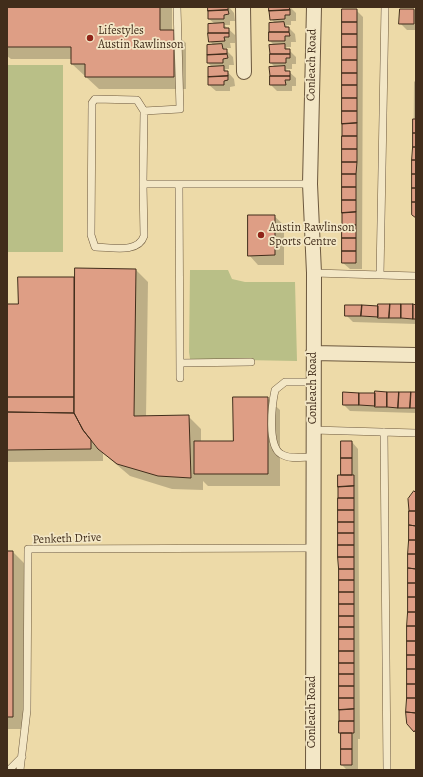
<!DOCTYPE html>
<html>
<head>
<meta charset="utf-8">
<style>
  body { margin:0 }
  #map { position:relative; width:423px; height:777px; overflow:hidden; background:#eddaa8; font-family:Alegreya,serif }
  canvas { display:block }
  .frame { position:absolute; inset:0; border:8px solid #412d1b; pointer-events:none }
</style>
</head>
<body>
<div id="map">
<canvas width="423" height="777"></canvas>
<div class="frame"></div>
</div>
<script>
const context = document.querySelector('canvas').getContext('2d');
context.lineJoin = 'round';
function paint(path, color) {
  context.fillStyle = color;
  context.fill(path, 'evenodd');
}
function strokePath(path, color, width, dash) {
  context.strokeStyle = color;
  context.lineWidth = width;
  context.lineCap = dash ? 'butt' : 'round';
  context.setLineDash(dash || []);
  context.stroke(path);
}
function drawText(font, color, halo, rows, align = 'center') {
  context.font = font + ' Alegreya,serif';
  context.lineWidth = 3.5;
  context.setLineDash([]);
  context.textBaseline = 'middle';
  context.strokeStyle = halo;
  context.fillStyle = color;
  for (const [text, x, y, turn = 0] of rows) {
    context.save();
    context.translate(x, y);
    context.rotate((+turn || 0) * Math.PI / 180);
    context.textAlign = isNaN(turn) ? turn : align;
    if (halo) context.strokeText(text, 0, 0);
    context.fillText(text, 0, 0);
    context.restore();
  }
}
paint(new Path2D(`
  M7,65H63V252H7Z
  M190,270H228L232,279L245,282H295L297,361L190,359L189,352Z`), '#b9bf87');
paint(new Path2D(`
  M7,7H172V31L186,43V89H99L72,64V59H11L7,56Z
  M209,7H229L234,13L235,21H230V25H224L235,35V43H230L231,48H224L233,57L234,65H229V69H225L234,79L235,86L230,87V91H216L209,85L213,68L208,63L214,46L210,41L215,24L209,19Z
  M270,7H290L296,13V21H291V25H286L295,34L296,42H291V47H286L296,57V64H292V69H286L296,78V86H292V91H277L271,85L276,68L271,63L275,46L270,41L275,23L271,19Z
  M356,10L363,17L362,269H350L343,263Z
  M401,10H416V30H407L400,23Z
  M416,80V217L413,214L414,82Z
  M274,216L284,225V265H258L249,255Z
  M136,270L148,282L146,417L188,416L201,429V442H234L267,398L280,410V486H208L203,481V490L172,489L130,476L103,453V461L7,462V305H19V278H75Z
  M416,306V324L353,322L346,315L379,307Z
  M416,393V413L350,411L344,405Z
  M342,442H352L358,449L360,739H358V770H347L342,765V735L340,733Z
  M7,552H13L25,564V729H7Z`), '#0003');
const building = new Path2D(`
  M7,7H160V30H174V77H85V64H71V47H7Z
  M208,7H228V10L208,11Z
  M269,7H289L290,10L269,11Z
  M342,9H357V22H342Z
  M400,9H414V24H399Z
  M228,10L229,14L224,15V19H208V11Z
  M290,10V15H285V19L270,20L269,11Z
  M284,22L285,27H289V32H269V23Z
  M342,22H357V34H342Z
  M224,23V28H229V33H208V24Z
  M269,32H289L290,36H285V41H269Z
  M208,33H229V37H224L225,41L209,42Z
  M342,34H357V47H342Z
  M222,44L223,49H227V54L207,55V45Z
  M285,44V49H290V54H270L269,45Z
  M342,47H357V60H342Z
  M227,54L228,58L223,59V63H207V55Z
  M270,54H290V58H286V63H270Z
  M342,60H357V73H342Z
  M224,66V71H228V76L208,77V67Z
  M285,66V71H290V76H270L269,67Z
  M342,73H357V85H342Z
  M228,76V80L224,81V85H208V77Z
  M270,76H290V80H285L286,85H270Z
  M342,85H357V98H342Z
  M342,98H357V111H342Z
  M342,111H357V123L342,124Z
  M413,119H416V133H413Z
  M357,123V136H342V124Z
  M413,133H416V147H413Z
  M342,136H357V149H342Z
  M413,147H416V160H412Z
  M342,149H357V162H342Z
  M412,160H416V174H412Z
  M342,162H357L356,174H342Z
  M342,174H356V187H342Z
  M412,174H416V188H412Z
  M342,187H356V200H342Z
  M412,188H416V202H412Z
  M342,200H356V212L342,213Z
  M412,202H416V218L412,215Z
  M356,212V225H342V213Z
  M248,215H275V255L248,256Z
  M342,225H356V238H342Z
  M342,238H356V251H342Z
  M342,251H356V263H342Z
  M75,268L136,269L134,416L189,415L191,478L158,476L117,464L98,449L83,430L74,413Z
  M18,277H74V397H7V304H18Z
  M378,304H390L389,318H378Z
  M390,304H401V318H389Z
  M401,304H413V319L401,318Z
  M413,304L416,305V319H413Z
  M345,305H362L361,316H345Z
  M362,305L378,306V317L361,316Z
  M375,391L387,392V407H375Z
  M343,392L359,393V405H343Z
  M387,392H399L398,408L387,407Z
  M399,392H411L410,408H398Z
  M411,392H416V408H410Z
  M359,393H375V406L359,405Z
  M7,397H74V413L7,412Z
  M233,397H268V474H194V441H233Z
  M7,412L74,413L83,430L91,440V449L7,450Z
  M341,441H352V458H341Z
  M341,458H352V475H341Z
  M338,475H354V486L338,487Z
  M354,486V498H338V487Z
  M414,491L416,493V511H409L408,499Z
  M338,498H354V510H338Z
  M338,510H354V522H338Z
  M409,511H416V526L409,525Z
  M338,522H354V533H338Z
  M409,525L416,526V540H409Z
  M338,533H354V545H338Z
  M409,540H416V554H408Z
  M338,545H354V557H338Z
  M7,551H13V717H7Z
  M408,554H416V569L408,568Z
  M338,557H354V569H339Z
  M408,568L416,569V583H408Z
  M339,569H354V580H339Z
  M339,580H354V592H339Z
  M408,583H416V597H408Z
  M339,592H354V604H339Z
  M408,597H416V612H408Z
  M339,604H354V616H339Z
  M408,612H416V626H407Z
  M339,616H354V627H339Z
  M407,626H416V641H407Z
  M339,627H354V639H339Z
  M339,639H354V651H339Z
  M407,641H416V655H407Z
  M339,651H354V663H339Z
  M407,655H416V669H407Z
  M339,663H354V674H339Z
  M407,669H416V684H407Z
  M339,674H354V686H339Z
  M407,684H416V698H407Z
  M339,686H354V698H339Z
  M339,698H354V709L339,710Z
  M407,698H416V713L406,712Z
  M354,709V721H339V710Z
  M406,712L416,713V729L414,732L407,724Z
  M339,721H354V733H339Z
  M341,733H352V749H341Z
  M341,749H352V765H341Z`);
paint(building, '#de9e85');
strokePath(building, '#412d1b', 1);
const service = new Path2D(`
  M144,111L180,109L177,7
  M143,184L144,111L137,100L95,99L92,103L91,235L95,247C111,247 138,254 144,236L143,184H179
  M314,273L416,276
  M380,275L385,7
  M180,363L251,362
  M180,378L179,184H310
  M313,430L416,433
  M384,432L387,770
  M312,457C303,457 290,460 281,454C267,446 272,404 275,390L285,382H313
  M9,770L22,757
  M20,770L27,710L28,549L313,548`);
const minor = new Path2D(`
  M243,7L244,72
  M313,353L416,355
  M313,770L314,273L310,184L314,7`);
strokePath(service, '#6c583e', 8);
strokePath(minor, '#6c583e', 16);
strokePath(service, '#f3e7c6', 7);
strokePath(minor, '#f3e7c6', 14);
for (const [x, y, r, color] of [
  [90,38,4,"#8f2418"],
  [261,235,4,"#8f2418"]
]) {
  const dot = new Path2D();
  dot.arc(x, y, r, 0, 2 * Math.PI);
  context.fillStyle = color;
  context.fill(dot);
  strokePath(dot, '#f3e7c6', 1.5);
}
drawText('12px', '#412d1b', '#f3e7c6', [
  ["Lifestyles",98,31],
  ["Austin Rawlinson",98,45],
  ["Austin Rawlinson",269,228],
  ["Sports Centre",269,242]
], 'left');
drawText('12px', '#412d1b', '#f3e7c6', [
  ["Conleach Road",312,65,-89],
  ["Conleach Road",313,388,-90],
  ["Penketh Drive",67,539,-2],
  ["Conleach Road",312,712,-90]
]);
</script>
</body>
</html>
